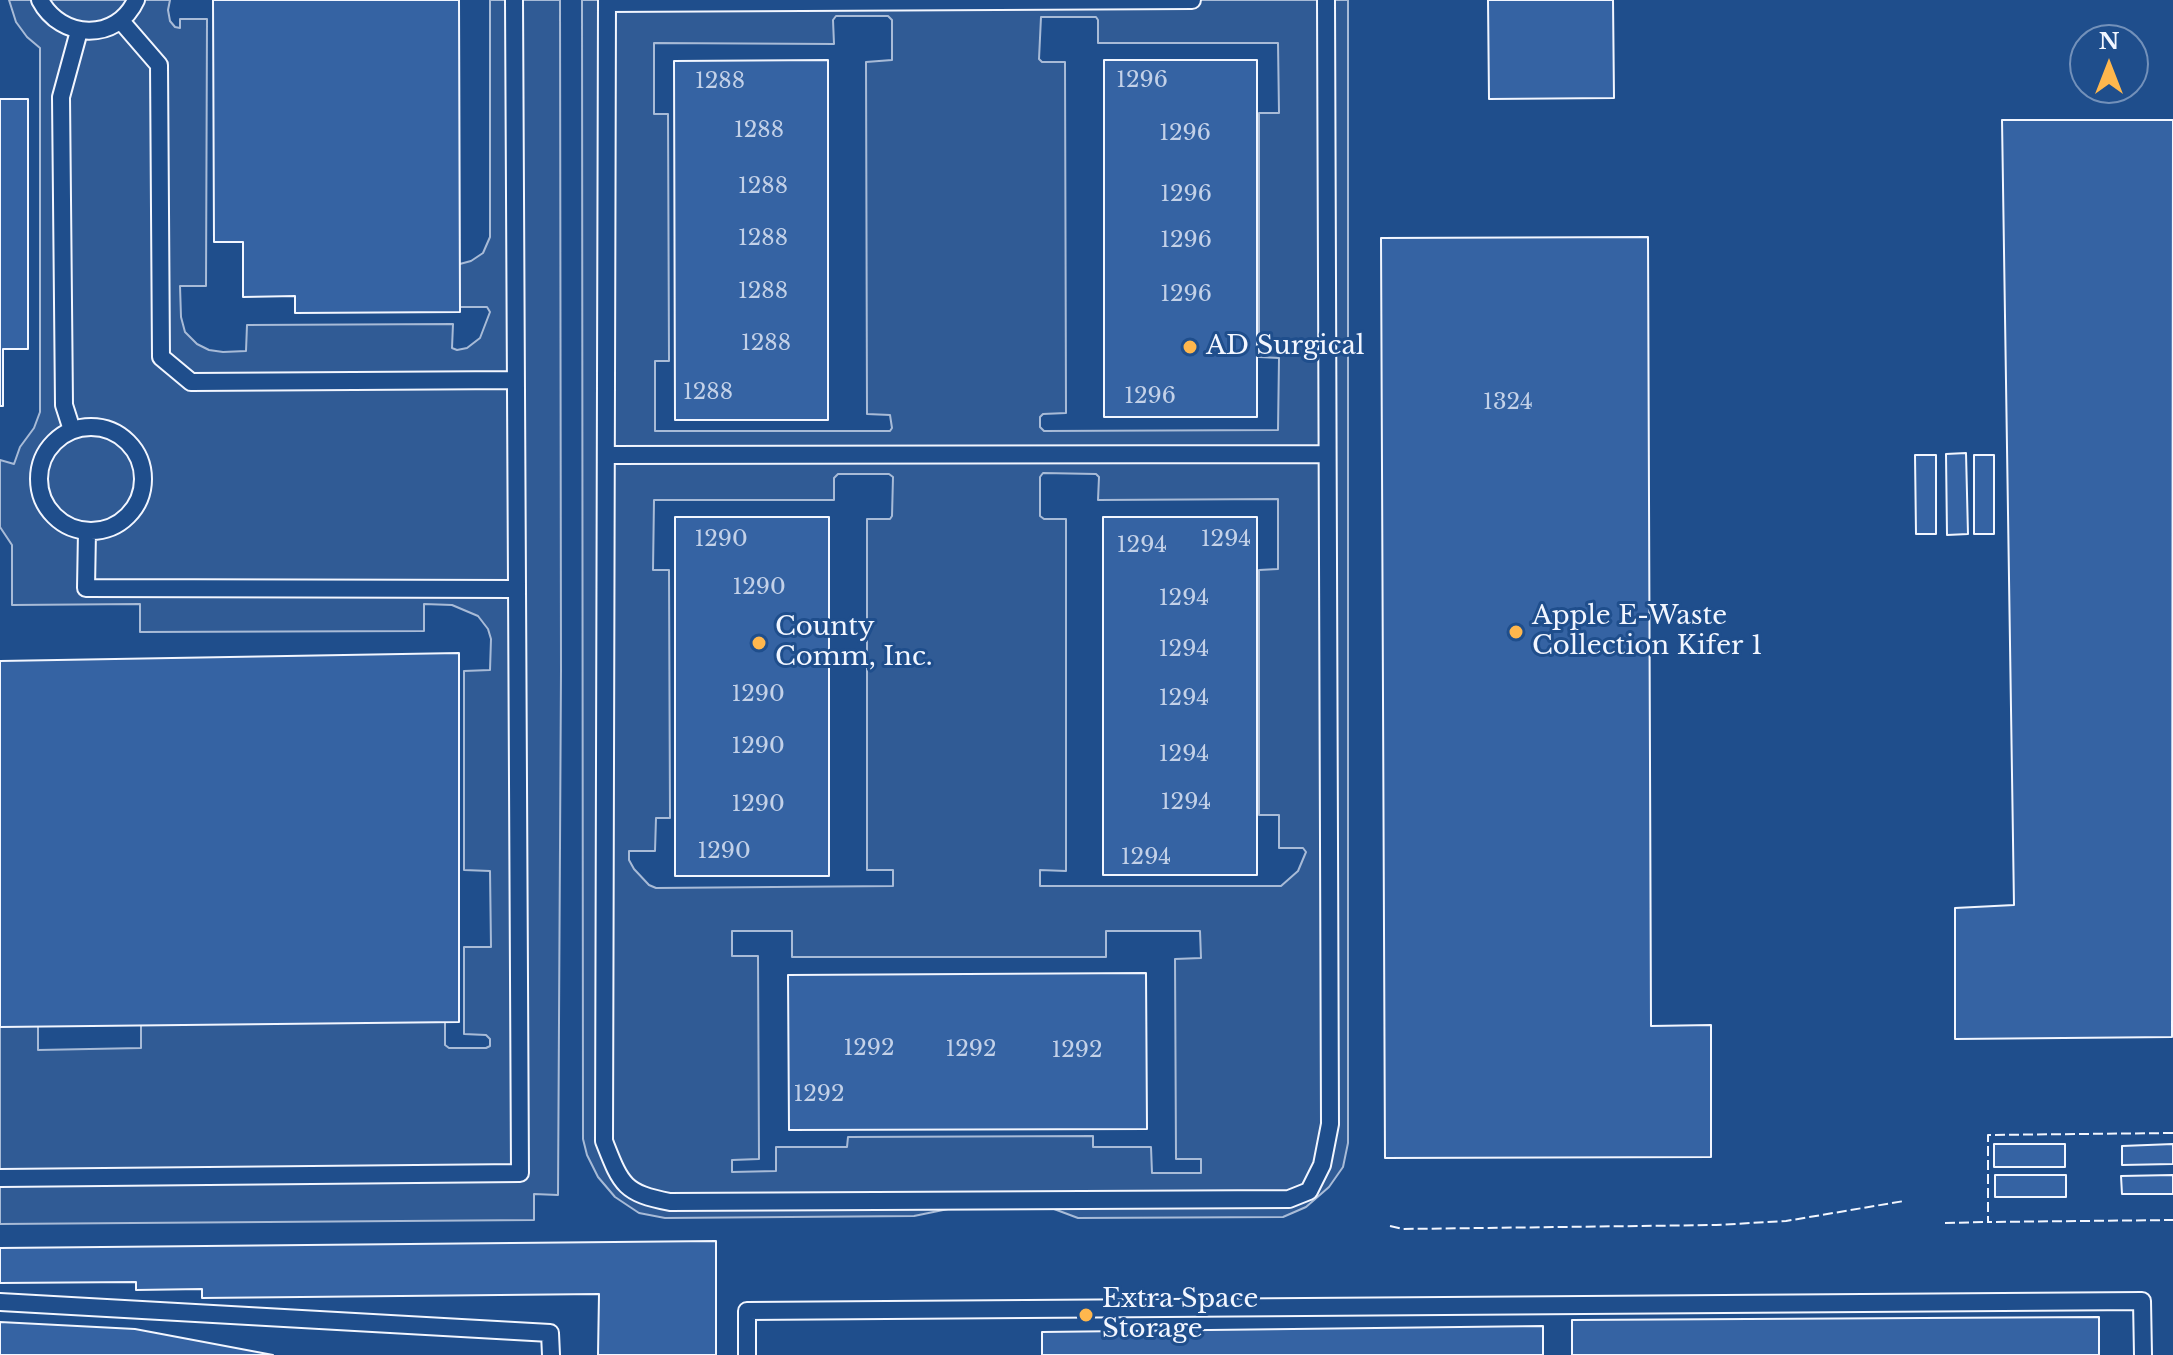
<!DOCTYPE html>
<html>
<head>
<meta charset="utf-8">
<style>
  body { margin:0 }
  #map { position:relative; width:2173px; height:1355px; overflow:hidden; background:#1f4e8c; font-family:"Libre Baskerville",serif }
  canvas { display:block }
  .north { position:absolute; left:2069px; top:24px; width:80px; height:80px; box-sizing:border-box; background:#1f4e8c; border:2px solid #7391ba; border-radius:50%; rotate:0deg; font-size:22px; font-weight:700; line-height:32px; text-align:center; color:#f2f6ff }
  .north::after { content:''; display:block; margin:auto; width:28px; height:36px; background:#ffb74d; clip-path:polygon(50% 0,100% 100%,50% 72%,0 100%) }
</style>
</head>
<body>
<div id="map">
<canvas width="2173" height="1355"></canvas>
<div class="north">N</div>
</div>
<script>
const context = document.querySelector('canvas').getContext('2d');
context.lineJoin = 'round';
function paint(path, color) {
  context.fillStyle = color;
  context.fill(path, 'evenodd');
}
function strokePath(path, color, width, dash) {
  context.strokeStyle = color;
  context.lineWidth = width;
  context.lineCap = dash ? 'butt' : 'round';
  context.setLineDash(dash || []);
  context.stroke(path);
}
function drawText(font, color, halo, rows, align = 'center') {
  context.font = font + ' "Libre Baskerville",serif';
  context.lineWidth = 6;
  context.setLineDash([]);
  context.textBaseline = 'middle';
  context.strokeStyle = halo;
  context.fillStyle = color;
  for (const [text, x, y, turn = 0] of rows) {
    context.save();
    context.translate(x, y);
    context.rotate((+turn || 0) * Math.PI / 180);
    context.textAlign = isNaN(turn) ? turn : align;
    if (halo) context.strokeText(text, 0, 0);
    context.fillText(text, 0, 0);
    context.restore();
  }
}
const parking = new Path2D(`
  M9,0H170L168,10L170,21L175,27L180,28V19H207L206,286H180L181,317L185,332L197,344L209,350L223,352L246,351L247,325L453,324L452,348L457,350L467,348L480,338L490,312L487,307H456V265L471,261L483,253L490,237V0H560L561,670L558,1195L534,1194V1220L0,1224V1023L38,1022V1050L141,1048V1022L445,1021V1045L449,1048H486L490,1046V1039L486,1035L464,1034V947H491L490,871L464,870V671L490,670L491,639L488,629L478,616L452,605L424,604V631L140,632V604L12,605V545L0,527V460L14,464L20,447L34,428L40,412V48L27,37L16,22Z
  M582,0H1348V1143L1343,1167L1329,1187L1306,1207L1283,1217L1078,1218L1054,1209L998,1206L948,1209L914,1216L665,1218L639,1213L615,1197L598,1177L587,1155L583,1139ZM836,16H888L892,20V60L866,62L867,414L890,415L892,428L890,431H655V361H669L668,114H654V43L834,44L833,20ZM1041,17H1096L1098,20V43H1278L1279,113H1259V357L1279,358L1278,430L1044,431L1040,427V417L1043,414L1066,413L1065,62H1042L1039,59ZM1043,473L1096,474L1099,477L1098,500L1278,499V569L1259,570V815H1279V848H1303L1306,852L1298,871L1281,886H1040V870L1066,871V519H1044L1040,516V477ZM838,474H889L893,477L892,516L890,519H867V870H893V886L656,888L649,885L634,869L629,860V851H655L656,818H670L669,570H653L654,500H834V478ZM732,931H792V957H1106V931H1200L1201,958L1175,959L1176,1159H1201V1173H1152L1151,1147H1093V1136L848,1137L847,1147H776V1171L732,1172V1160L759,1159L758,956H732Z`);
paint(parking, '#305b95');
strokePath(parking, '#a8bbd7', 2);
const building = new Path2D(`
  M213,0H459L460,312L295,313V296L243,297V242H214Z
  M1488,0H1613L1614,98L1489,99Z
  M828,60V420H675L674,61Z
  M1104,60H1257V417H1104Z
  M0,99H28V349H3V406H0Z
  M2002,120H2173L2172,1037L1955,1039V908L2014,905Z
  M1648,237L1651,1026L1711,1025V1157L1385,1158L1381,238Z
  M1966,453L1968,534L1947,535L1946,454Z
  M1915,455H1936V534H1916Z
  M1974,455H1994V534H1974Z
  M675,517H829V876H675Z
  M1103,517H1257V875H1103Z
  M459,653V1022L0,1027V661Z
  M1146,973L1147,1129L789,1130L788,975Z
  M1994,1144H2065V1167H1994Z
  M2173,1144V1164L2122,1165V1146Z
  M1995,1175H2066V1197H1995Z
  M2173,1175V1194H2122L2121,1176Z
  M716,1241V1355H598L599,1294L202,1298V1289L136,1290V1282L0,1283V1248Z
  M2099,1317V1355H1572V1320Z
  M0,1322L135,1329L273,1355H0Z
  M1543,1326V1355H1042V1332Z`);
paint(building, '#3563a3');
strokePath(building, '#f2f6ff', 2);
const lane = new Path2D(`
  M40,0C61,40 117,42 136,0
  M607,0L604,1141C621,1184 623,1193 670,1202L1289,1199L1309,1191L1322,1165L1330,1124L1326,0
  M607,3L1192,0
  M121,21L159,65L161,357L191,382L516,380
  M39 479a52 52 0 1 1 104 0a52 52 0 1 1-104 0Z
  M72,430L64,405L61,97L79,31
  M606,455L1326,454
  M87,531L86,588L517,589
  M0,1178L520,1173L514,0
  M0,1302L550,1333L551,1355
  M747,1355V1311L2142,1301L2143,1355`);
strokePath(lane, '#f2f6ff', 20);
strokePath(lane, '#1f4e8c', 16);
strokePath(new Path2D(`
  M2173,1133L1988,1135V1222L2173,1220
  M1945,1223L1988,1222
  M1390,1226L1403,1229L1716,1225L1786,1221L1904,1201`), '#f2f6ff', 2, [10, 4]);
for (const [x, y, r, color] of [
  [1190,347,8,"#ffb74d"],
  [1516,632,8,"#ffb74d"],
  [759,643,8,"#ffb74d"],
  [1086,1315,8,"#ffb74d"]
]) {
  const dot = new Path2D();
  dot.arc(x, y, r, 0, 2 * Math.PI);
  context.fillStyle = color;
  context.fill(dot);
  strokePath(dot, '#1f4e8c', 3);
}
drawText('22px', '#c3d1e8', null, [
  ["1296",1142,81],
  ["1288",720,82],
  ["1288",759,131],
  ["1296",1185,134],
  ["1288",763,187],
  ["1296",1186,195],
  ["1288",763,239],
  ["1296",1186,241],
  ["1288",763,292],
  ["1296",1186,295],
  ["1288",766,344],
  ["1288",708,393],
  ["1296",1150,397],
  ["1324",1508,403],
  ["1290",721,540],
  ["1294",1226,540],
  ["1294",1142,546],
  ["1290",759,588],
  ["1294",1184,599],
  ["1294",1184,650],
  ["1290",758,695],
  ["1294",1184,699],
  ["1290",758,747],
  ["1294",1184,755],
  ["1294",1186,803],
  ["1290",758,805],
  ["1290",724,852],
  ["1294",1146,858],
  ["1292",869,1049],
  ["1292",971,1050],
  ["1292",1077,1051],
  ["1292",819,1095]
]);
drawText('26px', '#f2f6ff', '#1f4e8c', [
  ["AD Surgical",1206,347],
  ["Apple E-Waste",1532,617],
  ["Collection Kifer 1",1532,647],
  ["County",775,628],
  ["Comm, Inc.",775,658],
  ["Extra Space",1102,1300],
  ["Storage",1102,1330]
], 'left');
</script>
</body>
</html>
